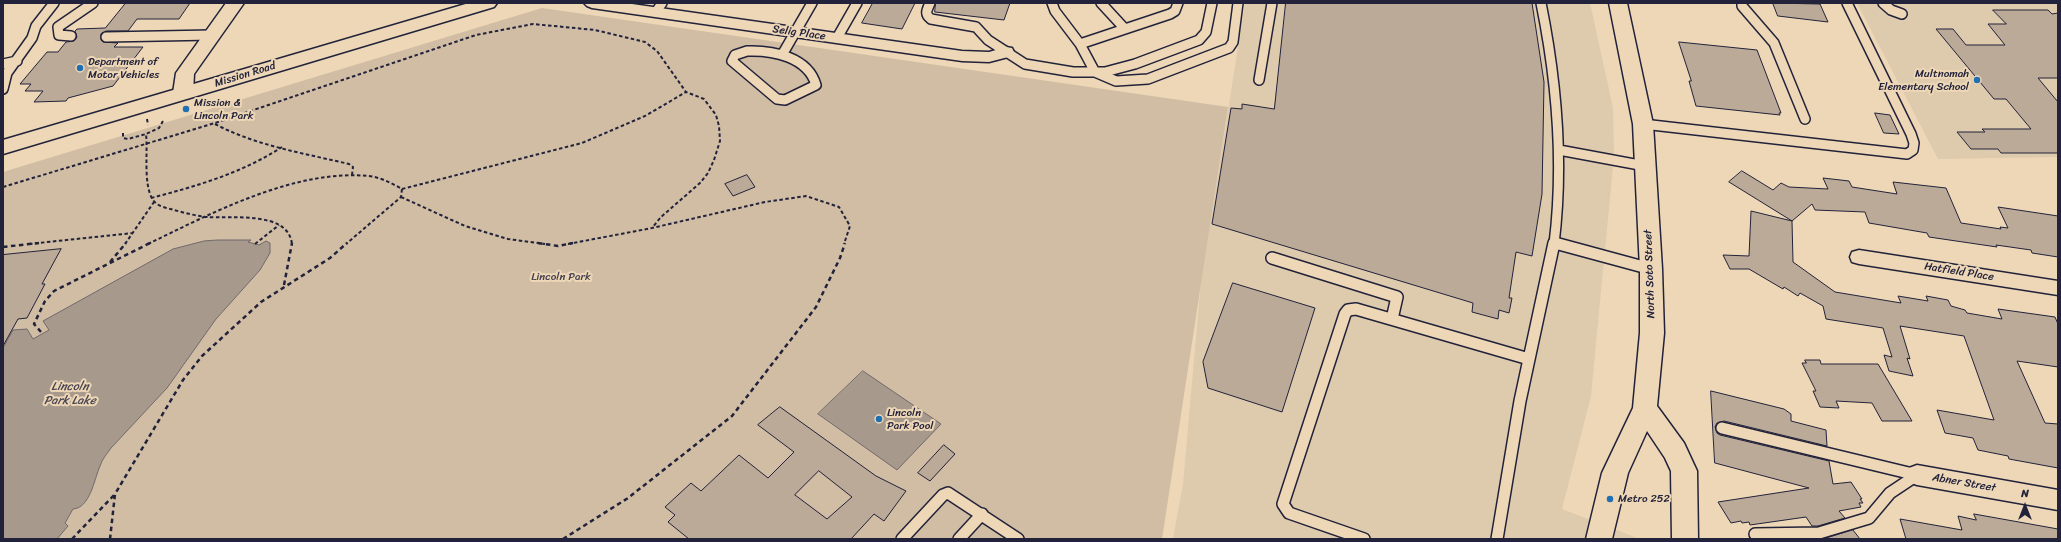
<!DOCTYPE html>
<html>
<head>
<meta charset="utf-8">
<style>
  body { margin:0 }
  #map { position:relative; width:2061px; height:542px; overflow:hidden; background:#edd7b6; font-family:Sriracha,sans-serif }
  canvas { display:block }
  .frame { position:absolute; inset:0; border:4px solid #22223b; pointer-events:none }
  .north { position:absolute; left:2005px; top:486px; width:40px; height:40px; -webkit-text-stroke:3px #edd7b6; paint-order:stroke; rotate:0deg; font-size:11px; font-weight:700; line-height:16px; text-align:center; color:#22223b }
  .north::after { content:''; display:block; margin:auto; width:14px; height:18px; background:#22223b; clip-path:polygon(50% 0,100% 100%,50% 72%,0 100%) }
</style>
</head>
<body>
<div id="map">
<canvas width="2061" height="542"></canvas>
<div class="frame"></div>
<div class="north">N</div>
</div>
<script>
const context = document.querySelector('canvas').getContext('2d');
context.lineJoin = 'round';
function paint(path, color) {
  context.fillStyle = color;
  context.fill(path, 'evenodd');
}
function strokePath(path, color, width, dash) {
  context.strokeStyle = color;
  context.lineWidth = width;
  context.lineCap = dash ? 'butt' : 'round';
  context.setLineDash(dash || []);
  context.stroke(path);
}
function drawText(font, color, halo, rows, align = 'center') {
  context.font = font + ' Sriracha,sans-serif';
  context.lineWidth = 4;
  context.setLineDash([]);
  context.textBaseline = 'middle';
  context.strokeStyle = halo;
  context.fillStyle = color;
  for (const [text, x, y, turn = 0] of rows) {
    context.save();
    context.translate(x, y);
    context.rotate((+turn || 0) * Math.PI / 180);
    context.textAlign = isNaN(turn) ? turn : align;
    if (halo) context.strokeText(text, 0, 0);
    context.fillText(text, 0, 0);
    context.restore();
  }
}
paint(new Path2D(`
  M1245,3H1590L1613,108L1614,155L1591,396L1562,509L1640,539H1173L1183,484L1201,281Z
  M1857,3H2058V157L1938,159Z`), '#decaad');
paint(new Path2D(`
  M542,8L1228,107L1162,539H3V172Z`), '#d0bda4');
const water = new Path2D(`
  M218,240H251L248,242L259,245L266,241L270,243V253L260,270L216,319L167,388L111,448C107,454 102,459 100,466C94,480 90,508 73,509L65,523L68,526L57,539H3V348L13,330L27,329L33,339L49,330L43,321L173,249L204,241Z
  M863,371L941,424L897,470L818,414Z`);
paint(water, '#a7998c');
strokePath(water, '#72696c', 1);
const building = new Path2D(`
  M126,3H190L179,19H137L128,31H106L101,34V40L103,42L118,43L114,47H143L113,86L68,98L66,101L34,102L43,91H25L31,84H20L47,52H58L66,42L74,41L77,37L75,31L77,29L105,28Z
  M873,3H915L902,29L862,23Z
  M936,3H1010L1004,20L935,12Z
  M1286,3H1532L1544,82L1542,194L1532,256L1516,252L1509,298H1512L1509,313L1499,310L1498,319L1472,312L1473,303L1212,224L1231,108L1242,109V104L1274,109Z
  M1773,3L1820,4L1828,22L1778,16Z
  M1993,10H2048L2052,14L2058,13V78H2038L2058,102V153H2001L1998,149H1971L1957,132H1985L1982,129H2031L2006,99H1994L1936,29H1953L1966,45H2005L1988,24H2006Z
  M1679,42L1757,50L1781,113H1779L1780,115L1696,106L1689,81H1691Z
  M1875,113L1890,115L1899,134L1884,133Z
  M1742,171L1773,190L1781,183L1789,187L1828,189L1823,178L1849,181L1852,187L1897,194L1893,182L1946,188L1961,223L2001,229L2000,227L2008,228L1998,207L2058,216V257L2032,253L2031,250L1996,245L1997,247L1929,237L1927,233L1869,223L1865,212L1815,210L1812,204L1792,221L1793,262L1835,292L1901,303L1898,296L1928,301L1926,296L1948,300L1951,306L1965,310L1967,313L2002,319L1998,309L2055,317L2058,324V367L2017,361L2045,423L2058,424V468L2009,459L2008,456L1978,450L1973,438L1945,433L1937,410L1994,420L1964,336L1900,326L1910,359L1907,358L1913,376L1889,371L1884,355L1892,357L1883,328L1826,319L1823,306L1800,293L1798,296L1784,287L1783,289L1749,269H1730L1723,255L1749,256L1751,211L1792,221L1729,182Z
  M747,175L755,187L733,196L725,184Z
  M61,249L42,284H45L27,318L18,319L3,346V255Z
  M1233,283L1315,308L1282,412L1208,388L1203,362Z
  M1805,360H1820L1821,364H1878L1912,421H1882L1872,403L1836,401L1839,408L1820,407L1813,391H1816L1802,363H1806Z
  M1711,391L1784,409L1791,414V421L1826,430L1827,446L1724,421L1717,423L1715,427L1717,433L1720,435L1829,461L1833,484L1851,482L1862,499H1860L1863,503H1859L1861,507L1839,511L1845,518L1818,526H1812L1806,517L1750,525L1749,522L1742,523L1741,521L1731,523L1718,502L1809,488L1715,463Z
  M780,407L876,476L906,491L884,521L874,514L851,539H689L668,522L675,515L665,507L691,483L701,491L739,455L768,478L794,452L758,425ZM819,471L852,497L827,519L795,495Z
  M944,445L955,454L930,481L918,473Z
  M1974,514L2058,529V539H1906L1900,519L1962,530L1958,516L1976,520Z
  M1853,530L1860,539H1823Z`);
paint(building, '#baaa97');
strokePath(building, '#22223b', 1);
const serviceFar1 = new Path2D(`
  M930,3C927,10 924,14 931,19L976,27L988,40L1025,64L1073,72H1105L1135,64L1199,40L1206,32L1212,3
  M1052,3L1055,11L1080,44
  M1101,3L1125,29
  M1178,3L1175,11L1170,14L1080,44L1095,72L1116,81L1148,79L1229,48L1233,42L1238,3
  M1541,3C1557,82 1564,163 1554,244
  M1742,3V6L1774,43L1805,119
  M1883,3L1891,10L1902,14
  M656,12L662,3
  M71,36L59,35L58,27L93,3
  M106,37L212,35
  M837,38L857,3
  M747,51C773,50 808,57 816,85L785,100L777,99L732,61L735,55Z
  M782,55L812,3
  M3,64L17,61
  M1259,80L1272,3
  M3,89L7,73L32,38L36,26L54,3
  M1643,124L1907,154L1913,150L1914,143L1911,134L1847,3
  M1559,150L1645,166
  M1554,243L1558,244`);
const service = new Path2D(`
  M1555,243L1651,269
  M1272,258L1397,297L1392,319
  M1722,428L1917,475
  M1755,534L1819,533L1869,518L1890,493L1917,475
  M902,539L943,495L948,493L1018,539
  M959,539L982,514
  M1364,539L1289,513L1283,504L1345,314L1348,310L1356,309L1529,359
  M1497,539L1520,401L1554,243`);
const minor = new Path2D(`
  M584,3H625L962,51L989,52L1006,47L1012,48L1014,52L1012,56L989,62L962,61L592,8L587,6Z
  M1859,250L2058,281V295L1859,264L1852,262L1850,257L1852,252Z
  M1917,465L2058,490V510L1917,485L1909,482L1906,475L1909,468Z`);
const tertiary = new Path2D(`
  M226,3H244L194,74L193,93L190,97L183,99L176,97L173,93L176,73Z`);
const primary = new Path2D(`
  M469,3H497L494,7L3,154V140Z
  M1609,3H1627L1653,124L1662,269L1664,333L1657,406L1684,443L1697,471L1698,539H1672L1671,471L1665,458L1647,431L1628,473L1612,539H1586L1602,473L1633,408L1640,333V269L1633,124Z`);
strokePath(serviceFar1, '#22223b', 12);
strokePath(service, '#22223b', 14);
strokePath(minor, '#22223b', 3);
strokePath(tertiary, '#22223b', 3);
strokePath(primary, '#22223b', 3);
strokePath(new Path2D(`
  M147,119L148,125
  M163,121L159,128L146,134C148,152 143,185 153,200C158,207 167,208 174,210C185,213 196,216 207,217C231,219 288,210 292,244
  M215,124C257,146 303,153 349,164L353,167L352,175
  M123,133V138L128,139L146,134
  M3,187L215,123L476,35L533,24L595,30L645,42L657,51L686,92L704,99L716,115L719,126L720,141L714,160L708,173L700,183L661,217L652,228
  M402,189L582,143L645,116L686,92
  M401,197L465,226L508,239L545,244
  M151,198C197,186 242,173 282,147
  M29,244L133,233
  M125,244L154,202
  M148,244C212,213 295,169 368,176C380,177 391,183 402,189L401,197L346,244
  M255,244L279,225
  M568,244L652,228L765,202L806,196L839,207L850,226L844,244`), '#22223b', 2, [3.5, 2.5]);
strokePath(new Path2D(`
  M538,243L558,246L573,243
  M3,247L39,243
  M110,262L126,243
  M284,285L292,243
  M41,332L34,324L45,301L54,291L150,243
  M72,539L115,494
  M110,539L115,494L183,380L202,356L261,302L330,258L347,243
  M563,539L628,498L732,416L816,307L840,258L845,243`), '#22223b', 2.5, [4.5, 3.5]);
strokePath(serviceFar1, '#edd7b6', 9);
strokePath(service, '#edd7b6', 11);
paint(minor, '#edd7b6');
paint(tertiary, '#edd7b6');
paint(primary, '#edd7b6');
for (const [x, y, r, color] of [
  [80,68,4,"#1f6fb2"],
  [1977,80,4,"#1f6fb2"],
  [186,109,4,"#1f6fb2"],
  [879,419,4,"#1f6fb2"],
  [1610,499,4,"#1f6fb2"]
]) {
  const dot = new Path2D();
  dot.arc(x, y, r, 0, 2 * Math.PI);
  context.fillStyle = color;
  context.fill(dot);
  strokePath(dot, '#edd7b6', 1.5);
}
drawText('11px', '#22223b', '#edd7b6', [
  ["Selig Place",799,33,8],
  ["Mission Road",245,75,-17],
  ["Hatfield Place",1959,272,9],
  ["North Soto Street",1650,274,-92],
  ["Abner Street",1964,483,10]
]);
drawText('11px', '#22223b', '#edd7b6', [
  ["Department of",88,62],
  ["Motor Vehicles",88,75],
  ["Multnomah",1969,74,"right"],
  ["Elementary School",1969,87,"right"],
  ["Mission &",194,103],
  ["Lincoln Park",194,116],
  ["Lincoln",887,413],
  ["Park Pool",887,426],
  ["Metro 252",1618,499]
], 'left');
drawText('11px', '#454150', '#edd7b6', [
  ["Lincoln Park",561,277]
]);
drawText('italic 12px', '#4a4653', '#edd7b6', [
  ["Lincoln",70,387],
  ["Park Lake",70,401]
]);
</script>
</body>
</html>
